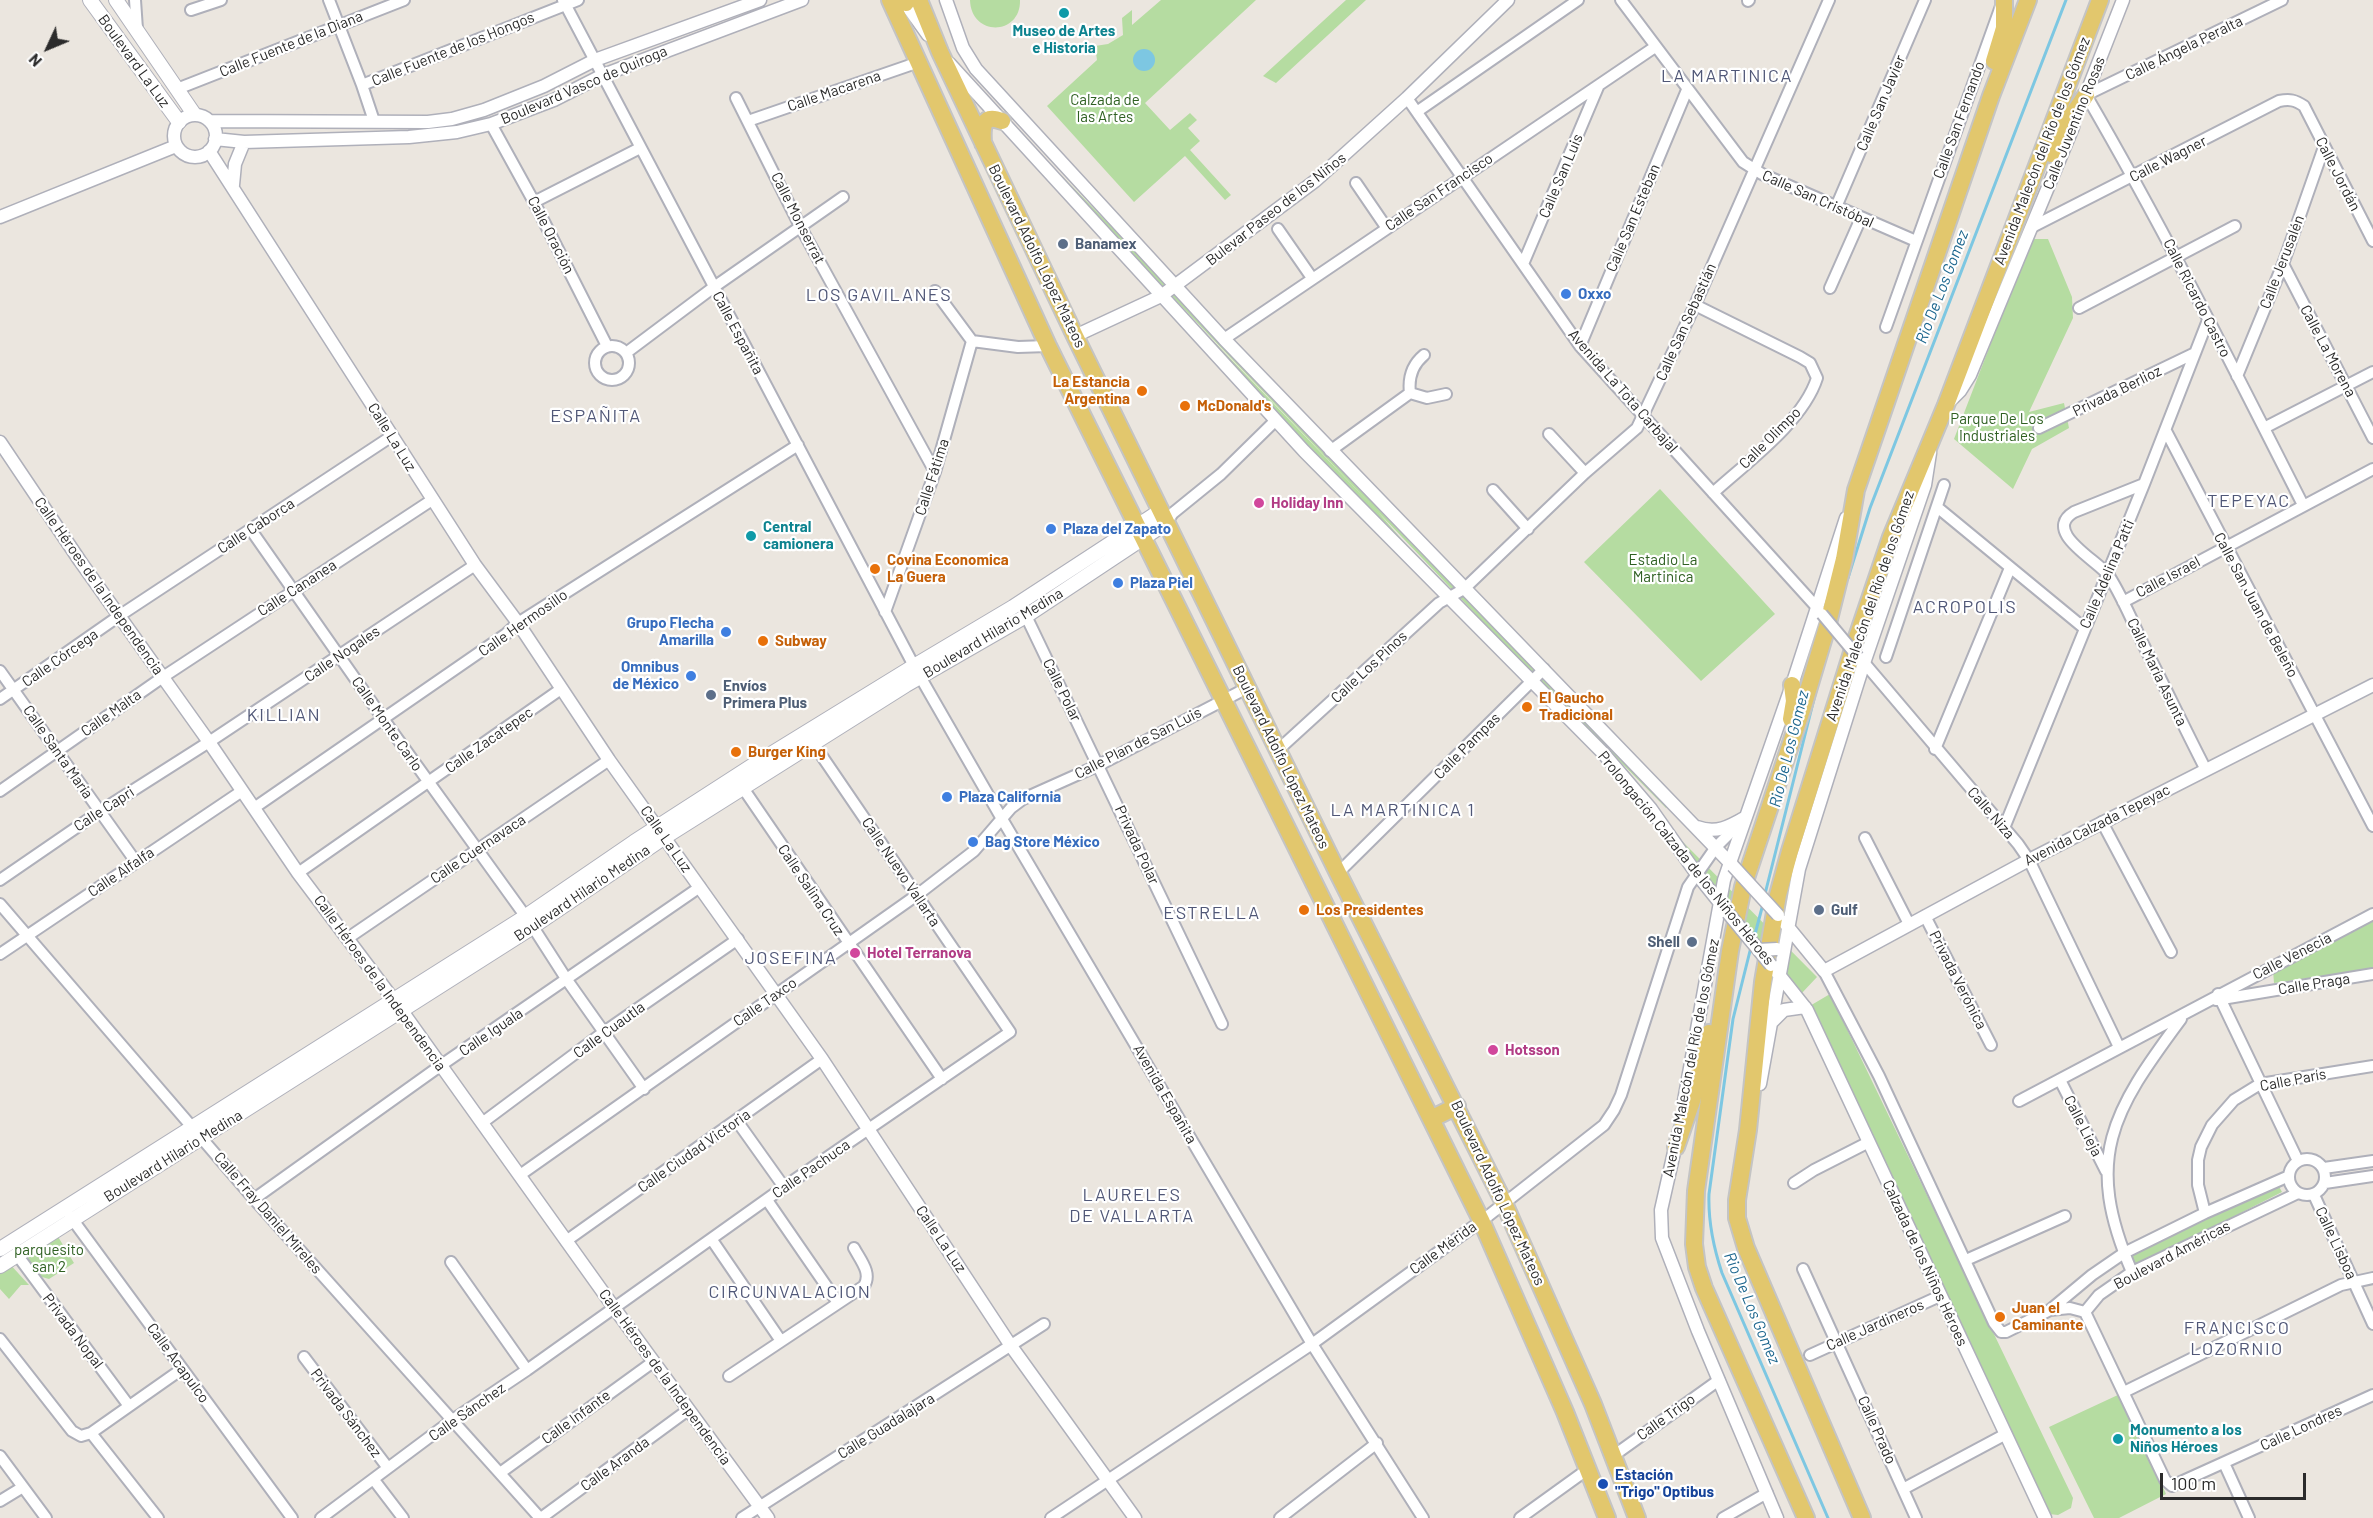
<!DOCTYPE html>
<html>
<head>
<meta charset="utf-8">
<style>
  body { margin:0 }
  #map { position:relative; width:2373px; height:1518px; overflow:hidden; background:#ebe6df; font-family:Barlow,sans-serif }
  canvas { display:block }
  .north { position:absolute; left:18px; top:18px; width:60px; height:60px; -webkit-text-stroke:4px #fff; paint-order:stroke; rotate:226deg; font-size:16px; font-weight:700; line-height:24px; text-align:center; color:#2b2b2b }
  .north::after { content:''; display:block; margin:auto; width:21px; height:27px; background:#2b2b2b; clip-path:polygon(50% 0,100% 100%,50% 72%,0 100%) }
  .scale { position:absolute; left:2160px; top:1473px; width:146px; height:27px; box-sizing:border-box; border:3px solid #2b2b2b; border-top:0; padding-left:8px; font-size:18px; line-height:21px; white-space:nowrap; color:#2b2b2b; -webkit-text-stroke:4px #fff; paint-order:stroke }
</style>
</head>
<body>
<div id="map">
<canvas width="2373" height="1518"></canvas>
<div class="north">N</div>
<div class="scale">100 m</div>
</div>
<script>
const context = document.querySelector('canvas').getContext('2d');
context.lineJoin = 'round';
function paint(path, color) {
  context.fillStyle = color;
  context.fill(path, 'evenodd');
}
function strokePath(path, color, width, dash) {
  context.strokeStyle = color;
  context.lineWidth = width;
  context.lineCap = dash ? 'butt' : 'round';
  context.setLineDash(dash || []);
  context.stroke(path);
}
function drawText(font, color, halo, rows, align = 'center') {
  context.font = font + ' Barlow,sans-serif';
  context.lineWidth = 4.5;
  context.setLineDash([]);
  context.textBaseline = 'middle';
  context.strokeStyle = halo;
  context.fillStyle = color;
  for (const [text, x, y, turn = 0] of rows) {
    context.save();
    context.translate(x, y);
    context.rotate((+turn || 0) * Math.PI / 180);
    context.textAlign = isNaN(turn) ? turn : align;
    if (halo) context.strokeText(text, 0, 0);
    context.fillText(text, 0, 0);
    context.restore();
  }
}
paint(new Path2D(`
  M970,0H1020C1021,36 971,37 970,0Z
  M1161,0H1256L1145,103L1170,130L1190,113L1197,120L1188,128L1200,141L1190,150L1231,195L1225,200L1185,156L1134,202L1047,106L1097,60L1095,46L1108,44L1123,35L1122,18L1132,10V25Z
  M1346,0H1366L1276,83L1263,76Z
  M1024,137L1330,451L1450,582L1669,806L1666,808L1579,720L1622,768L1677,836L1817,977L1801,994L1610,769L1355,502ZM1052,166L1166,290L1486,625L1411,550L1378,512L1146,271Z
  M2031,239H2048L2072,297L2073,318L2029,412L2064,403L2069,428L2032,449L2013,489L1954,439Z
  M1660,489L1775,614L1701,681L1584,562Z
  M2373,912V969L2274,983L2273,970Z
  M1830,994L2073,1498L2071,1508L2058,1515L2049,1514L1808,1007Z
  M2277,1183L2282,1192L2136,1266L2134,1264L2132,1255Z
  M57,1235L74,1263L49,1279L42,1277V1281L25,1255Z
  M8,1262L29,1285H21L9,1299L0,1289V1267Z
  M2120,1394L2166,1494L2119,1518H2094L2049,1427Z`), '#b5dca1');
paint(new Path2D(`
  M1133 60a11 11 0 1 1 22 0a11 11 0 1 1-22 0Z`), '#7dc7e2');
strokePath(new Path2D(`
  M1848,578L1870,508L2066,0
  M1765,894L1816,691
  M1754,938L1763,904
  M1751,947L1733,1019L1709,1194C1708,1222 1713,1246 1722,1273L1828,1518`), '#7dc7e2', 3);
const minor = new Path2D(`
  M135,0L137,29
  M329,0L362,85L374,121
  M563,0L914,666L1002,819L1312,1344L1423,1518
  M1621,0L1743,162L1762,174L1916,241
  M2282,0L2086,95C2164,229 2233,367 2303,505
  M1748,1L1749,0
  M191,10L221,0
  M362,85L578,0
  M177,89L404,0
  M736,98L800,226L935,472
  M1407,98L1580,346L1822,613
  M1418,111L1578,0
  M748,121L919,62
  M491,124L534,202L607,346
  M1356,183L1386,227
  M534,202L640,148
  M1836,207L1925,0
  M2032,227L2279,101C2290,99 2295,100 2304,106L2373,241
  M1278,229L1312,278
  M1523,264L1598,87
  M2283,264L2373,438
  M1830,288L1861,218
  M935,291L972,341
  M1695,305L1800,357L1810,363L1817,378C1803,422 1747,462 1713,493
  M2079,308L2235,226
  M1886,327L2001,6
  M1224,339L1655,47
  M972,341L1018,347L1048,346
  M1580,346L1687,90
  M595 363a17 17 0 1 1 34 0a17 17 0 1 1-34 0Z
  M626,353L714,287L843,197
  M2237,376L2283,264L2324,147
  M1410,393C1408,377 1412,365 1424,355
  M1410,393L1427,398L1446,394
  M2039,428L2195,353
  M2264,428L2373,372
  M2166,431L2373,826
  M1549,434L1585,473
  M1330,451L1410,393
  M2144,484L2074,512C2041,532 2099,561 2109,576C2123,598 2133,623 2144,646C2165,687 2185,729 2206,770
  M1493,490L1528,529
  M1937,507L2084,628
  M1166,523L1173,513L1221,474L1276,420
  M251,530L384,720L526,917
  M2123,602L2373,469
  M885,612L935,472L972,341
  M1026,616L1222,1024
  M1886,657L1944,485
  M1861,659L2018,844L2029,860L2119,1047
  M0,671L136,862
  M0,699L119,616L392,436
  M1935,749L2010,568
  M1278,750L1439,603L1464,589L1585,473L1637,428L1695,305L1829,0
  M743,788L942,1079
  M0,791L163,677L432,500
  M254,808L506,634L518,623L798,445
  M2102,822L2171,952
  M2004,828L2144,484L2208,320
  M1865,838L1909,924
  M298,873L561,689
  M1338,873L1544,669
  M0,880L99,812L209,742L475,565
  M0,904L254,1199L540,1518
  M1925,916L1991,1045
  M533,927L567,980L644,1089
  M348,938L609,760
  M0,954L242,791
  M1824,971L1879,1076L1994,1323L2001,1332H2006L2050,1310L2092,1275L2124,1253L2205,1213L2289,1176
  M2218,994L2298,1161
  M2216,1000L2373,974
  M2060,1080L2106,1171
  M2019,1101L2373,914
  M737,1121L784,1187
  M482,1123L604,1032L738,939
  M2289 1177a18 18 0 1 1 36 0a18 18 0 1 1-36 0Z
  M2324,1168L2373,1161
  M520,1175L917,895L974,851L1011,808L1023,799L1099,765L1247,688
  M1794,1183L1814,1170L1869,1142
  M2325,1183L2373,1176
  M2314,1195L2373,1324
  M254,1199L440,1066L700,887
  M767,1200L838,1303
  M2205,1213L2198,1185V1160L2201,1147L2212,1125L2234,1100L2260,1084L2373,1066
  M70,1216L292,1518
  M712,1240L781,1341
  M566,1241L822,1059
  M18,1256L129,1406
  M1966,1260L2065,1216
  M451,1262L527,1370
  M1803,1269L1916,1518
  M2132,1272C2083,1158 2112,1112 2181,1019
  M2050,1310L2070,1308L2085,1312
  M2085,1312L2165,1480L2172,1486L2373,1395
  M2085,1312L2099,1295L2132,1272L2298,1193
  M0,1339L72,1431L81,1436L91,1433L182,1369
  M1810,1355L1940,1296
  M304,1357L388,1468
  M729,1376L864,1286C872,1273 861,1261 854,1248
  M2124,1392L2341,1285L2373,1278
  M91,1433L158,1518
  M0,1456L46,1518
  M1613,1456L1719,1380
  M2224,1463L2249,1518
  M500,1473L653,1362
  M374,1480L403,1518
  M1903,1489L2006,1434
  M0,1501L23,1487
  M321,1518L451,1421L527,1370L784,1187L1010,1032L813,743
  M541,1518L688,1410
  M742,1518L1044,1324
  M1051,1518L1312,1344L1488,1216L1604,1125L1614,1110L1621,1095L1688,887L1716,847L1742,821
  M1280,1518L1377,1443
  M1520,1518L1588,1469
  M1723,1518L1767,1493`);
const tertiary = new Path2D(`
  M903,0L928,35
  M946,0L963,48L976,69L1224,339L1733,866
  M949,63L1304,451L1603,753L1651,809L1696,873L1728,913
  M2083,102L2123,0
  M174 136a21 21 0 1 1 42 0a21 21 0 1 1-42 0Z
  M210,121L428,122L452,119L484,110L544,86L595,60L760,0
  M215,139L244,142L409,137L457,132L491,124L554,100L603,75L802,0
  M209,151L475,565L518,623L609,760L822,1059L1011,1346L1135,1518
  M233,185L235,164L244,142
  M0,217L176,146
  M1075,336L1161,296L1315,181L1407,98L1508,0
  M1949,402L1960,391L1970,375L2073,127
  M0,442L80,561L209,742L298,873L402,1011L615,1309L768,1518
  M1697,827C1716,834 1729,827 1746,817
  M1784,922L1824,971L2029,860L2373,685
  M1776,971L1807,1010L2045,1518
  M1771,1023L1784,1010L1805,1007
  M1760,1084L1799,869L1864,663L1925,485L1930,453
  M1684,1101L1724,880L1792,685L1846,518
  M1677,1139L1661,1210L1662,1238L1698,1331L1777,1518`);
const secondary = new Path2D(`
  M90,0L179,122
  M116,0L194,114
  M0,1249L520,920L634,842L758,762L914,666L1013,607L1160,511
  M0,1266L528,930L665,837L906,685L1026,616L1166,523`);
const primary = new Path2D(`
  M890,0L1048,346L1481,1220L1565,1412L1607,1518
  M904,0L906,3
  M919,0L940,52L1075,336L1338,873L1504,1203L1593,1404L1637,1518
  M1994,61L2004,28V0
  M983,143C982,128 982,113 1002,121
  M2051,154L2067,123L2086,95
  M1791,719L1794,701L1792,685
  M1431,1119L1457,1106
  M1676,1147L1692,1101L1709,1033
  M1806,1518L1704,1288L1697,1267L1694,1244L1696,1191L1730,951L1743,887L1803,707L1827,627L1844,559L1856,490L1991,96L2028,0
  M1862,1518L1746,1248L1737,1218V1200L1748,1130L1763,982L1778,895L1790,851L1854,646L1891,537L1946,405L2100,0`);
strokePath(minor, '#afb0ba', 14);
strokePath(tertiary, '#afb0ba', 15);
strokePath(secondary, '#afb0ba', 16);
strokePath(primary, '#c4c4c4', 20);
strokePath(minor, '#fff', 10);
strokePath(tertiary, '#fff', 12);
strokePath(secondary, '#fff', 14);
strokePath(primary, '#e2c76d', 16);
const minorBridge = new Path2D(`
  M1822,614L1858,657`);
const tertiaryBridge = new Path2D(`
  M1733,866L1778,915
  M1728,913L1771,965
  M1758,950L1777,949`);
strokePath(minorBridge, '#afb0ba', 14, []);
strokePath(tertiaryBridge, '#afb0ba', 15, []);
strokePath(minorBridge, '#fff', 10);
strokePath(tertiaryBridge, '#fff', 12);
for (const [x, y, r, color] of [
  [1064,13,6,"#0f9aa8"],
  [1063,244,6,"#5c6f8a"],
  [1566,294,6,"#3f7fe0"],
  [1142,391,6,"#e8710a"],
  [1185,406,6,"#e8710a"],
  [1259,503,6,"#d1479c"],
  [1051,529,6,"#3f7fe0"],
  [751,536,6,"#0f9aa8"],
  [875,569,6,"#e8710a"],
  [1118,583,6,"#3f7fe0"],
  [726,632,6,"#3f7fe0"],
  [763,641,6,"#e8710a"],
  [691,676,6,"#3f7fe0"],
  [711,695,6,"#5c6f8a"],
  [1527,707,6,"#e8710a"],
  [736,752,6,"#e8710a"],
  [947,797,6,"#3f7fe0"],
  [973,842,6,"#3f7fe0"],
  [1304,910,6,"#e8710a"],
  [1819,910,6,"#5c6f8a"],
  [1692,942,6,"#5c6f8a"],
  [855,953,6,"#d1479c"],
  [1493,1050,6,"#d1479c"],
  [2000,1317,6,"#e8710a"],
  [2118,1439,6,"#0f9aa8"],
  [1603,1484,6,"#1a4fb4"]
]) {
  const dot = new Path2D();
  dot.arc(x, y, r, 0, 2 * Math.PI);
  context.fillStyle = color;
  context.fill(dot);
  strokePath(dot, '#fff', 2);
}
drawText('bold 15px', '#0d838f', '#fff', [
  ["Museo de Artes",1064,31,"center"],
  ["e Historia",1064,48,"center"],
  ["Central",763,527],
  ["camionera",763,544],
  ["Monumento a los",2130,1430],
  ["Niños Héroes",2130,1447]
], 'left');
drawText('15px', '#2b2b2b', '#fff', [
  ["Calle Fuente de la Diana",291,44,-22],
  ["Calle Ángela Peralta",2184,48,-26],
  ["Calle Fuente de los Hongos",453,49,-22],
  ["Boulevard La Luz",134,61,54],
  ["Boulevard Vasco de Quiroga",584,85,-23],
  ["Calle Macarena",834,91,-19],
  ["Calle San Javier",1881,103,-67],
  ["Calle San Fernando",1959,120,-70],
  ["Calle Juventino Rosas",2074,123,-68],
  ["Avenida Malecón del Río de los Gómez",2042,151,-69],
  ["Calle Wagner",2168,159,-27],
  ["Calle Jordán",2338,174,63],
  ["Calle San Luis",1561,176,-67],
  ["Calle San Francisco",1439,192,-34],
  ["Calle San Cristóbal",1818,199,24],
  ["Bulevar Paseo de los Niños",1276,209,-38],
  ["Calle Monserrat",798,218,63],
  ["Calle San Esteban",1633,218,-67],
  ["Calle Oración",551,235,63],
  ["Boulevard Adolfo López Mateos",1037,256,64],
  ["Calle Jerusalén",2282,262,-69],
  ["Calle Ricardo Castro",2197,298,63],
  ["Calle San Sebastián",1686,322,-66],
  ["Calle Españita",738,333,62],
  ["Calle La Morena",2328,351,62],
  ["Avenida La Tota Carbajal",1623,391,49],
  ["Privada Berlioz",2117,391,-26],
  ["Calle La Luz",392,437,58],
  ["Calle Olimpo",1770,438,-45],
  ["Calle Fátima",932,477,-72],
  ["Calle Caborca",256,526,-33],
  ["Calle Adelina Patti",2107,574,-67],
  ["Calle Israel",2168,577,-28],
  ["Calle Héroes de la Independencia",99,586,55],
  ["Calle Cananea",297,588,-33],
  ["Calle San Juan de Beleño",2256,605,62],
  ["Avenida Malecón del Río de los Gómez",1870,606,-71],
  ["Calle Hermosillo",523,623,-35],
  ["Boulevard Hilario Medina",993,633,-31],
  ["Calle Nogales",342,654,-34],
  ["Calle Córcega",60,658,-35],
  ["Calle Los Pinos",1369,667,-43],
  ["Calle María Asunta",2157,672,64],
  ["Calle Polar",1062,690,64],
  ["Calle Malta",111,713,-35],
  ["Calle Monte Carlo",387,724,55],
  ["Calle Zacatepec",489,740,-35],
  ["Calle Plan de San Luis",1138,743,-27],
  ["Calle Pampas",1467,746,-45],
  ["Calle Santa María",58,752,55],
  ["Boulevard Adolfo López Mateos",1281,757,64],
  ["Calle Capri",104,809,-33],
  ["Calle Niza",1991,813,49],
  ["Avenida Calzada Tepeyac",2097,825,-27],
  ["Calle La Luz",666,839,55],
  ["Privada Polar",1137,845,65],
  ["Calle Cuernavaca",478,849,-34],
  ["Prolongación Calzada de los Niños Héroes",1686,858,51],
  ["Calle Alfalfa",121,872,-34],
  ["Calle Nuevo Vallarta",901,872,56],
  ["Calle Salina Cruz",811,890,56],
  ["Boulevard Hilario Medina",582,893,-34],
  ["Calle Venecia",2292,956,-27],
  ["Privada Verónica",1958,980,63],
  ["Calle Héroes de la Independencia",380,983,54],
  ["Calle Praga",2314,984,-9],
  ["Calle Taxco",765,1002,-35],
  ["Calle Cuautla",609,1030,-36],
  ["Calle Iguala",491,1032,-34],
  ["Avenida Malecón del Río de los Gómez",1691,1058,-79],
  ["Calle París",2293,1080,-11],
  ["Avenida Españita",1165,1094,60],
  ["Calle Lieja",2083,1126,63],
  ["Calle Ciudad Victoria",694,1151,-35],
  ["Boulevard Hilario Medina",173,1156,-32],
  ["Calle Pachuca",811,1169,-35],
  ["Boulevard Adolfo López Mateos",1498,1193,65],
  ["Calle Fray Daniel Mireles",268,1213,49],
  ["Calle La Luz",941,1239,56],
  ["Calle Lisboa",2336,1243,65],
  ["Calle Mérida",1443,1248,-36],
  ["Boulevard Américas",2172,1255,-28],
  ["Calzada de los Niños Héroes",1925,1263,65],
  ["Calle Jardineros",1875,1325,-24],
  ["Privada Nopal",73,1331,53],
  ["Calle Acapulco",178,1363,54],
  ["Calle Héroes de la Independencia",665,1377,54],
  ["Calle Sánchez",467,1412,-35],
  ["Privada Sánchez",346,1413,53],
  ["Calle Infante",576,1417,-36],
  ["Calle Trigo",1666,1417,-36],
  ["Calle Guadalajara",886,1426,-32],
  ["Calle Londres",2301,1428,-25],
  ["Calle Prado",1877,1430,66],
  ["Calle Aranda",615,1464,-36]
]);
drawText('15px', '#2f6022', '#fff', [
  ["Calzada de",1105,100],
  ["las Artes",1105,117],
  ["Parque De Los",1997,419],
  ["Industriales",1997,436],
  ["Estadio La",1663,560],
  ["Martinica",1663,577],
  ["parquesito",49,1250],
  ["san 2",49,1267]
]);
drawText('bold 15px', '#4e5e75', '#fff', [
  ["Banamex",1075,244],
  ["Envíos",723,686],
  ["Primera Plus",723,703],
  ["Gulf",1831,910],
  ["Shell",1680,942,"right"]
], 'left');
drawText('bold 15px', '#366cbe', '#fff', [
  ["Oxxo",1578,294],
  ["Plaza del Zapato",1063,529],
  ["Plaza Piel",1130,583],
  ["Grupo Flecha",714,623,"right"],
  ["Amarilla",714,640,"right"],
  ["Omnibus",679,667,"right"],
  ["de México",679,684,"right"],
  ["Plaza California",959,797],
  ["Bag Store México",985,842]
], 'left');
drawText('bold 15px', '#c56008', '#fff', [
  ["La Estancia",1130,382,"right"],
  ["Argentina",1130,399,"right"],
  ["McDonald's",1197,406],
  ["Covina Economica",887,560],
  ["La Guera",887,577],
  ["Subway",775,641],
  ["El Gaucho",1539,698],
  ["Tradicional",1539,715],
  ["Burger King",748,752],
  ["Los Presidentes",1316,910],
  ["Juan el",2012,1308],
  ["Caminante",2012,1325]
], 'left');
drawText('bold 15px', '#b23c85', '#fff', [
  ["Holiday Inn",1271,503],
  ["Hotel Terranova",867,953],
  ["Hotsson",1505,1050]
], 'left');
drawText('bold 15px', '#164399', '#fff', [
  ["Estación",1615,1475],
  ["\"Trigo\" Optibus",1615,1492]
], 'left');
drawText('italic 16px', '#1c668e', '#fff', [
  ["Rio De Los Gomez",1942,287,-69],
  ["Rio De Los Gomez",1789,749,-76],
  ["Rio De Los Gomez",1752,1308,67]
]);
context.letterSpacing = '1.5px';
drawText('18px', '#505777', '#fff', [
  ["LA MARTINICA",1727,76],
  ["LOS GAVILANES",879,295],
  ["ESPAÑITA",596,416],
  ["TEPEYAC",2249,501],
  ["ACROPOLIS",1965,607],
  ["KILLIAN",284,715],
  ["LA MARTINICA 1",1403,810],
  ["ESTRELLA",1212,913],
  ["JOSEFINA",791,958],
  ["LAURELES",1132,1195],
  ["DE VALLARTA",1132,1216],
  ["CIRCUNVALACION",790,1292],
  ["FRANCISCO",2237,1328],
  ["LOZORNIO",2237,1349]
]);
context.letterSpacing = '0px';
</script>
</body>
</html>
